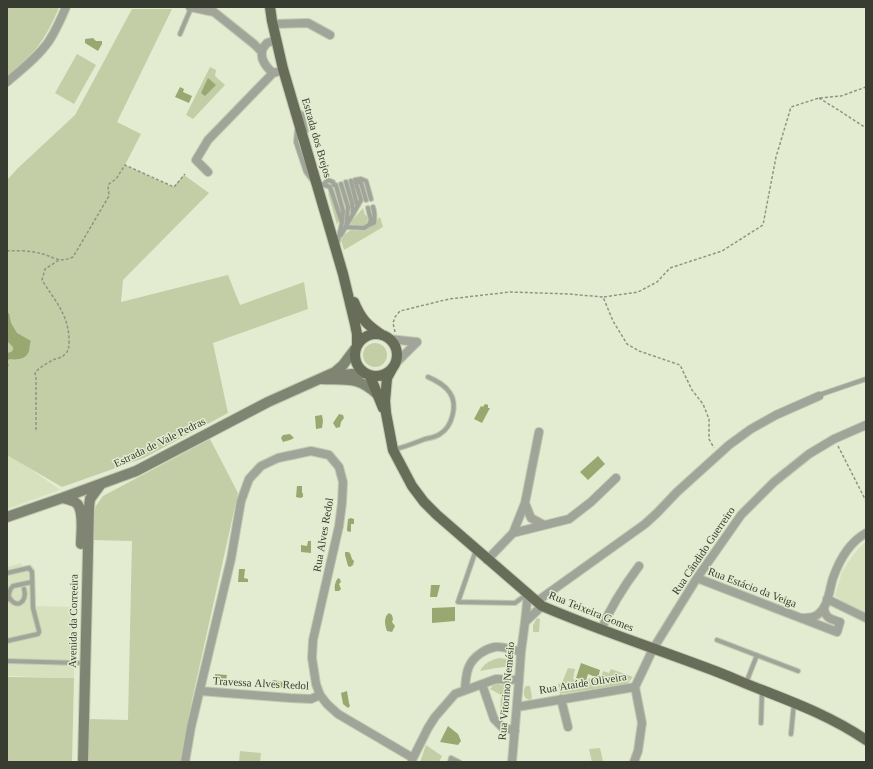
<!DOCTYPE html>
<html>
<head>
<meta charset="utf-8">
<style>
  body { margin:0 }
  #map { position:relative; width:873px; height:769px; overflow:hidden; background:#e3ecd0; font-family:Georgia,serif }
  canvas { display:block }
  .frame { position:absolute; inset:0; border:8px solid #393c31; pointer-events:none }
</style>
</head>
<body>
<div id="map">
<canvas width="873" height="769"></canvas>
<div class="frame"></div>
</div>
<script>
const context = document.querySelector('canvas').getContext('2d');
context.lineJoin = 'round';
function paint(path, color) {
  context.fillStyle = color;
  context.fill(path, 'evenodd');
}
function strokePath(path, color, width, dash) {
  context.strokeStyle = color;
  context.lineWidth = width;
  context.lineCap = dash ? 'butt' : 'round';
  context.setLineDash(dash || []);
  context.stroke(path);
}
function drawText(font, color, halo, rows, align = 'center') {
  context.font = font + ' Georgia,serif';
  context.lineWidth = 3;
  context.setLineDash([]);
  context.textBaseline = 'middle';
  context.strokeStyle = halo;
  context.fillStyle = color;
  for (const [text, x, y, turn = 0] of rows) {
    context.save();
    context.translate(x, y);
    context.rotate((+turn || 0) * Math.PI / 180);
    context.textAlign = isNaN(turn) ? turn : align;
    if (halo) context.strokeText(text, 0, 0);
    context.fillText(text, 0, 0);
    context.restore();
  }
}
paint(new Path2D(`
  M7,452L60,490L7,509Z
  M866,542V615L851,607L835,596L842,572L851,558L859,548Z
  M21,563L22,566L31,564L35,569L36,606L75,607L74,678L7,676V567Z`), '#d7e1be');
paint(new Path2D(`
  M7,7H59C55,18 46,36 38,46C30,57 18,67 7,76Z
  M132,9H172L117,122L141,134L125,165L173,187L184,175L209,193L123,280L121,302L228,275L240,305L304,282L308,309L213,343L228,413L144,458L62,487L7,455V180L18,168L75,115Z
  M77,54L96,65L74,104L55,93Z
  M210,67L216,70L215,76L225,85L193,119L186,115Z
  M328,193L332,195L339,219L337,225Z
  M363,208L365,215L368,216C368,229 359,227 350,223Z
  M380,217L383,227L344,250L341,240L345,234L351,230L364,231L369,228Z
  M363 355a12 12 0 1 1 24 0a12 12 0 1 1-24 0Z
  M210,439L238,493L192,700L181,762H88L89,719L128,720L132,541L93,540V510L103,496Z
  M537,618L540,619L539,632H533V625Z
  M499,658L513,660L514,666L496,668L480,671C484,663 491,660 499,658Z
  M568,668L575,669L573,679L587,683L589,678L600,680L603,671L609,673L611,669L633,677L627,684L560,694L558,683L561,685Z
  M7,677L74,678L72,762H7Z
  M506,681L511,684L505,718H503L500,714L501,695L490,689L495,683L502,685Z
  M526,686H530L532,697L531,700C523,700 522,691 526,686Z
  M426,745L442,756L439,762H420Z
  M600,748L603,761L592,762L589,749Z
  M240,751L261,753L260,762H239Z`), '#c3cea7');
paint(new Path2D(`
  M93,38L96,41H102V44L98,51L85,43V39Z
  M208,78L216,85L205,96L201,93Z
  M180,87L184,89L183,92L192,96L189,103L175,97Z
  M9,313L11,323L17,333L31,341C29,345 30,348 29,351C26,360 16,360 9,359L7,362L9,365L7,368V353L11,352L13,350V347L7,341V314Z
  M486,404L488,405V408H490L482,423L474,419L481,406L483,407L484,405Z
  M339,414L343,415L344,418L341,422L340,427L336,428L333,423Z
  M322,415L323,421L322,428L316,429L315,416Z
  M290,434L294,438L290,440L283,442L281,438L283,435Z
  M598,456L605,464L588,480L580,472Z
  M297,486H302V492L303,494V497L300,498L296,497Z
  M351,518L354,519V524H351V531L350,532L347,531V529L348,519Z
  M308,541H311V553L301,552V545L307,546Z
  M345,552H348L350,553L352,559L354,561L353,565L350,567L348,566L345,555Z
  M239,569H245L244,578L248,579V582H238Z
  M338,578L340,579L341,582L339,584L341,589L339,591H335C334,586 335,582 338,578Z
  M431,585H440L437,597H430Z
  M455,607V621L432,623V608Z
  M389,613L392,615L393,619L392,622L395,626L392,632L387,631C385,626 383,617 389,613Z
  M581,663L600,670L598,678L588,674L586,681L576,678Z
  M215,674L227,675L226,681H215Z
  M274,680L283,682L285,680L287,681L286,683L287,686L285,689L273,686L272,684V681Z
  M347,691L349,703L350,706L348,708L343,704L341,693Z
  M448,726L458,734L461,741L458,745L440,742Z`), '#99a870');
const lane = new Path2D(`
  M180,34L191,8
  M298,111L302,114L306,131
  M297,130L296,142L306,172L312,180
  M355,180L361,179L366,181L371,199
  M355,180L361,183L366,200
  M351,181L357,205
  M346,182L352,203L353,214
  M318,183L330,187L342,223L337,245
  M341,184L348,207L346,227L364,228L369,225L371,220L368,208
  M323,185L328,180L333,182L334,185
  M336,185L343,211L342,221
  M369,225L374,223C375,216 375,213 373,207
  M341,235L361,200L355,180
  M819,395L866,379
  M393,450C404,447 415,443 425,439C430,438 436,437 440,434C452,427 458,405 450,393C445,385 437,381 428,377
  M476,550L458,602L515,603L527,594
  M7,573L29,568L32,572L33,608L39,631V632L38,634L7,641
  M9,597C16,610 28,602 24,589
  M7,600C10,595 8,590 13,586L32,582
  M717,640L798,671
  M7,661L78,663
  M746,683L757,655
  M761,723L762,691
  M791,734L794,703
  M450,762L451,758L459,762`);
const street = new Path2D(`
  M190,7L214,12L254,44L262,52
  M273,24L308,23L330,35
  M276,40C274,41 269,42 267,43C266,44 264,47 263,48C259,58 266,67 273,73L277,72
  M7,82C22,69 38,57 49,41C56,30 61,19 66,7
  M208,172L196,160L208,140L273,73
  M389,339L417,342
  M396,363L417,342
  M525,503L531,518L544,525
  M513,533L525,503L539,432
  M487,560L513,533L569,519L591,502L616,478
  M697,578L837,632L840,622C831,619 825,619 824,607
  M827,599L866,618
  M536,602L645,524L657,513L677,492L729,445L751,429L776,415L819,396
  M802,618C807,618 813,618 817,615C829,607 829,590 833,578C839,561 850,542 866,533
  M525,622L542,606
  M601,630C611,606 624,586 639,566
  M482,684L494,719L502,727L515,731
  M465,689C466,674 467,662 481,653C485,650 490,648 495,647C502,646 514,650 521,652
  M200,691L290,698L311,699L320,695
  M561,699L568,727
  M517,707L635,687L653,649L697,578L741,515L774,482L809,454L834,439L866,425
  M412,761L413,758L428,728L435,717L455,694L496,679L519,680
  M185,762L191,727L231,559L241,501L249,479L261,466L278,458L311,451L329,455L339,467L343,482L342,503L339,526L313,640L312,658L316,684L320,695L327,704L338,714L413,758
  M512,762L519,680L521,652L525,622L528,593
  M634,762L638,751L642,723L635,687`);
const secondary = new Path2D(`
  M341,375L364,373
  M321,379C347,380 358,376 378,395
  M62,498C66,499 71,500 75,502C85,508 81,534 81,544
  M7,517L62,498L136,471L268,402L335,372L343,365L355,349
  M83,762L89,507L90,499L101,484`);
const primary = new Path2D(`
  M270,7L272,21L283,69L343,274L355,324L357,334V346
  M354,302C361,319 367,325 382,335
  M355 355a21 21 0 1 1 42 0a21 21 0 1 1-42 0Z
  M393,367L387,378L385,401L386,413L393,450L412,486L424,502L437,515L542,606C598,630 657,649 715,671C731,677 746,684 762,690C798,704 834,718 866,740
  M370,376L383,408`);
strokePath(lane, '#c1c9b0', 6);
strokePath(street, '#c1c9b0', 10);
strokePath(secondary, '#c1c9b0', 12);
strokePath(primary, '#c1c9b0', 12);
strokePath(new Path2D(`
  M819,98L840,111L866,128
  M7,251C18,250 32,251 43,254C56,258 59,263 73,257L109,196L108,186L109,184L116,179L125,165L174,187L185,174
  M604,297L638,292L657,282L670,268L722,251L763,225L776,157L791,107L819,98L841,96L866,87
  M395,332L393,323L395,317L400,311L449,299L510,292L569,294L603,297L613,321L627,344L639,351L680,365L692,390L703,404L709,419V439L714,448
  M36,430V379L35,372C41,367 47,363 53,360C57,358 62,358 64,355C69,351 69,347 69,341C69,315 55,301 42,280L45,269L59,260
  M838,446L866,501`), '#8f9581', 1.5, [3, 2]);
strokePath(lane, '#a1a599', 4);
strokePath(street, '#a1a599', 8);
strokePath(secondary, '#7f8473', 10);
strokePath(primary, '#676d59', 10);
drawText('11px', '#393c31', '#e3ecd0', [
  ["Estrada dos Brejos",316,138,74],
  ["Estrada de Vale Pedras",160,443,-26],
  ["Rua Alves Redol",324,535,-80],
  ["Rua Cândido Guerreiro",704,551,-56],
  ["Rua Estácio da Veiga",752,588,21],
  ["Rua Teixeira Gomes",591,612,22],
  ["Avenida da Correeira",74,621,-89],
  ["Travessa Alves Redol",261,684,3],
  ["Rua Ataíde Oliveira",583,684,-9],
  ["Rua Vitorino Nemésio",507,691,-85]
]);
</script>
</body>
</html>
